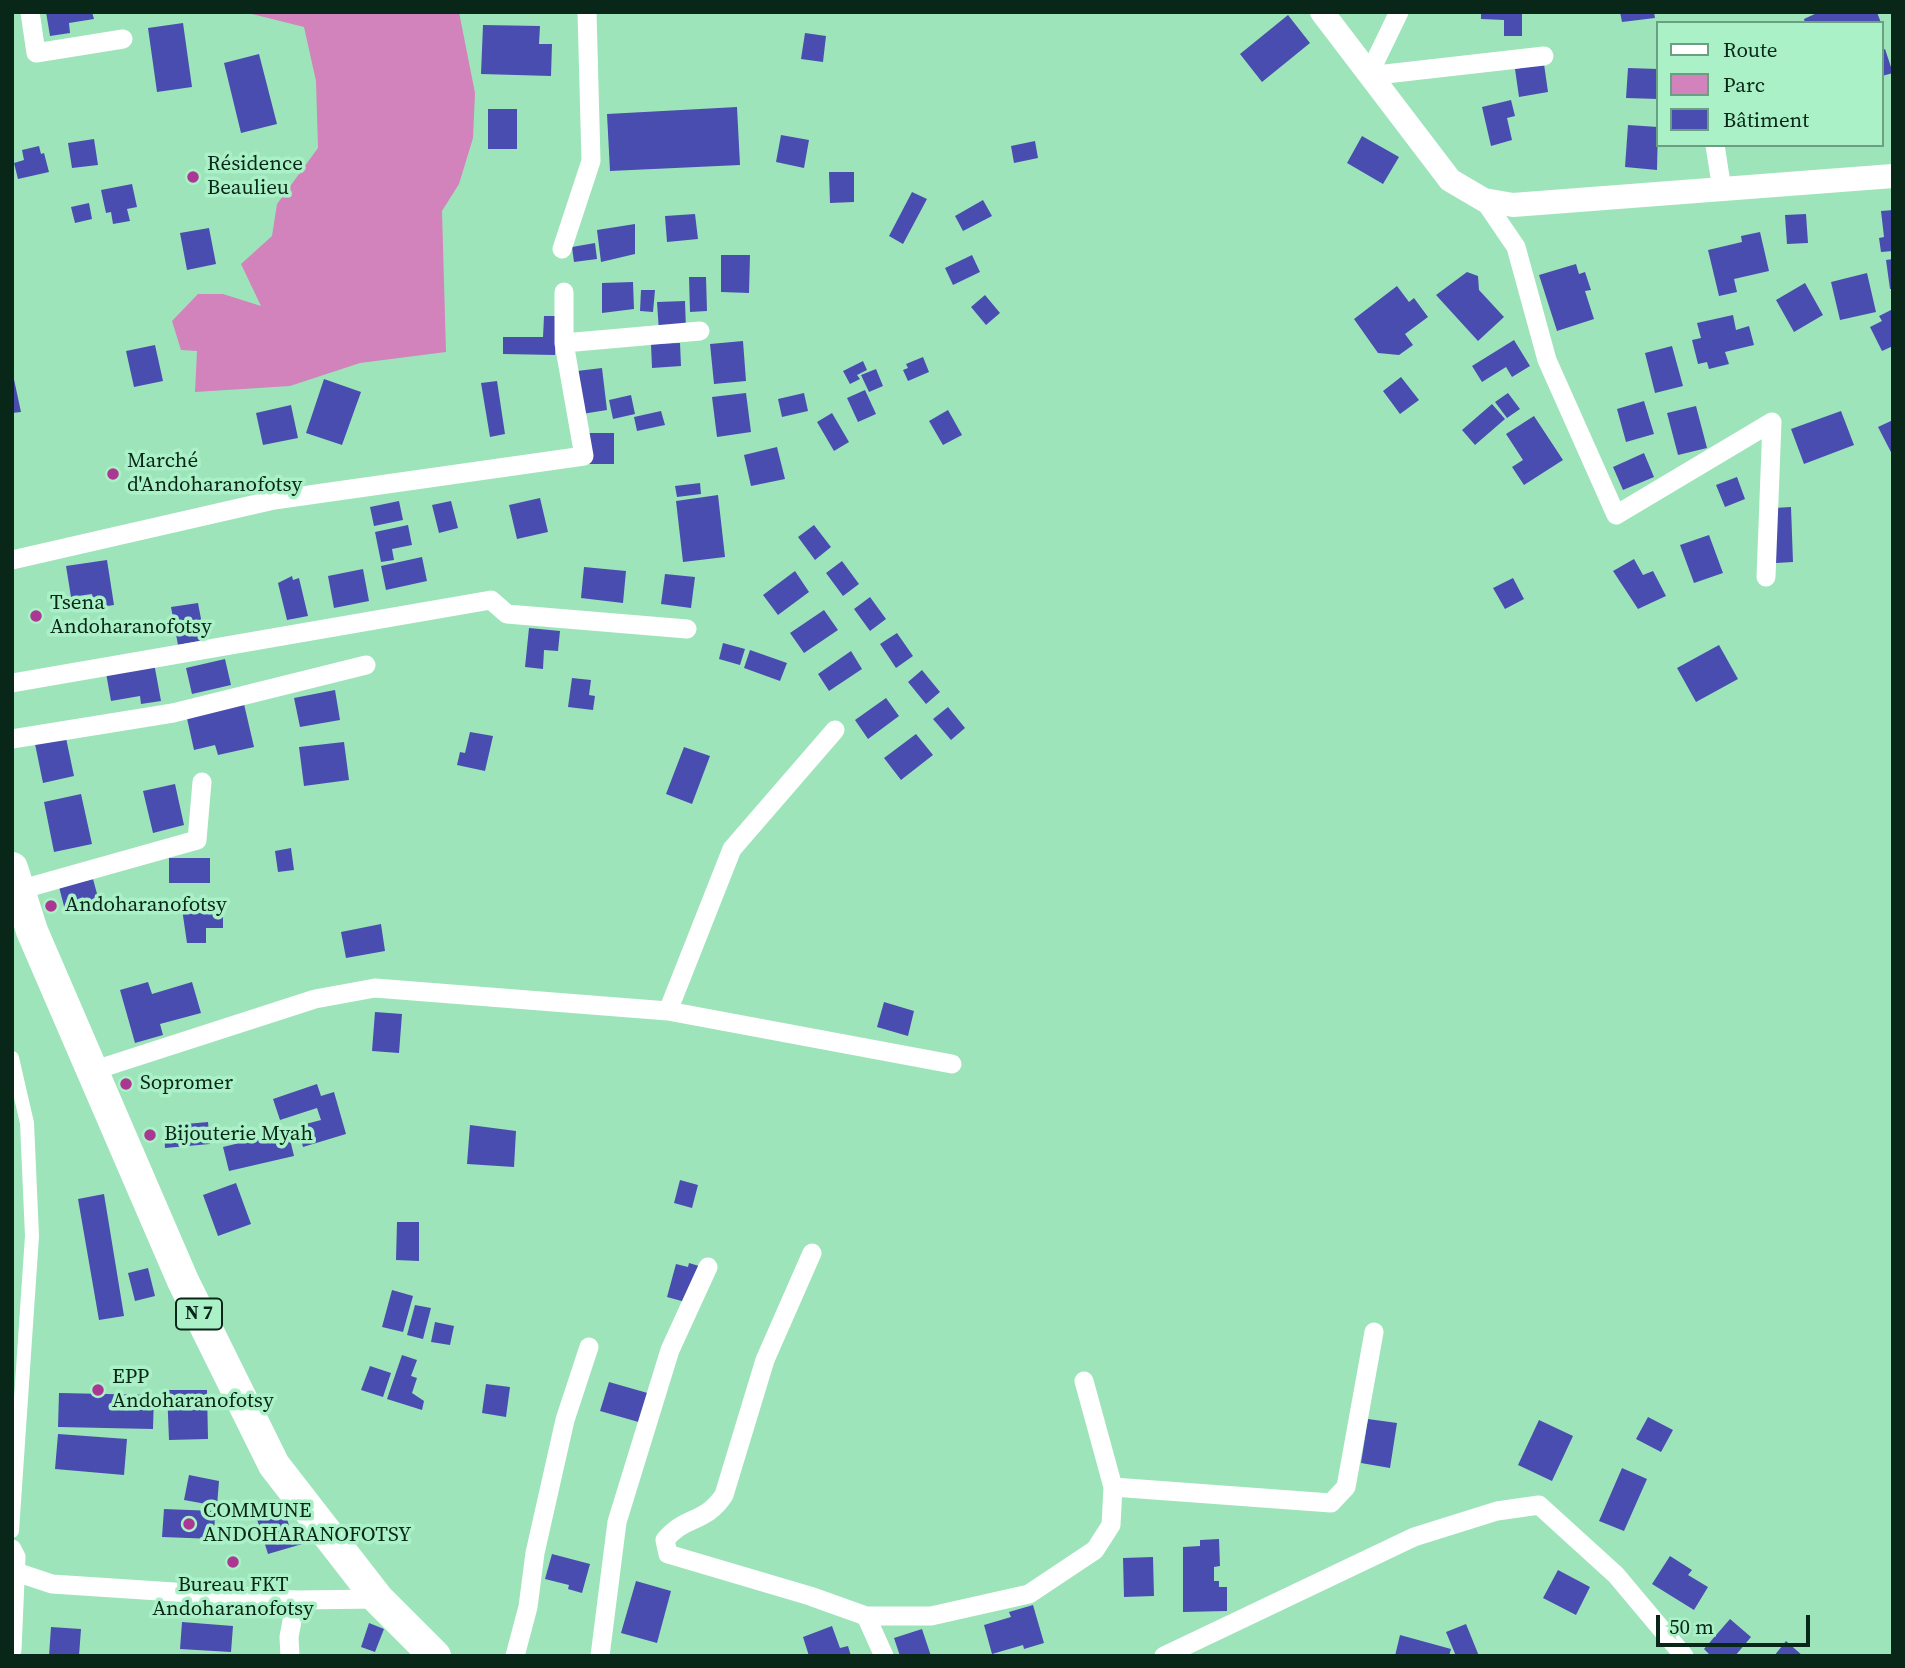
<!DOCTYPE html>
<html>
<head>
<meta charset="utf-8">
<style>
  body { margin:0 }
  #map { position:relative; width:1905px; height:1668px; overflow:hidden; background:#9ee4ba; font-family:"Source Serif 4",serif }
  canvas { display:block }
  .frame { position:absolute; inset:0; border:14px solid #092718; pointer-events:none }
  .legend { position:absolute; left:1656px; top:21px; width:228px; height:126px; box-sizing:border-box; background:#abf1c7; border:2px solid #6aa081; margin:0; padding:9px 12px; list-style:none; font-size:21px; color:#092718 }
  .legend li { display:flex; align-items:center; gap:14px; height:35px }
  .legend b { width:35px; border:2px solid #6aa081 }
  .scale { position:absolute; left:1656px; top:1615px; width:154px; height:32px; box-sizing:border-box; border:4px solid #092718; border-top:0; padding-left:9px; font-size:21px; line-height:24px; white-space:nowrap; color:#092718; -webkit-text-stroke:5px #abf1c7; paint-order:stroke }
</style>
</head>
<body>
<div id="map">
<canvas width="1905" height="1668"></canvas>
<div class="frame"></div>
<ul class="legend">
<li><b style="height:9px;background:#fff"></b>Route</li>
<li><b style="height:19px;background:#d283bc"></b>Parc</li>
<li><b style="height:19px;background:#4a4db0"></b>Bâtiment</li>
</ul>
<div class="scale">50 m</div>
</div>
<script>
const context = document.querySelector('canvas').getContext('2d');
context.lineJoin = 'round';
function paint(path, color) {
  context.fillStyle = color;
  context.fill(path, 'evenodd');
}
function strokePath(path, color, width, dash) {
  context.strokeStyle = color;
  context.lineWidth = width;
  context.lineCap = dash ? 'butt' : 'round';
  context.setLineDash(dash || []);
  context.stroke(path);
}
function drawText(font, color, halo, rows, align = 'center') {
  context.font = font + ' "Source Serif 4",serif';
  context.lineWidth = 7;
  context.setLineDash([]);
  context.textBaseline = 'middle';
  context.strokeStyle = halo;
  context.fillStyle = color;
  for (const [text, x, y, turn = 0] of rows) {
    context.save();
    context.translate(x, y);
    context.rotate((+turn || 0) * Math.PI / 180);
    context.textAlign = isNaN(turn) ? turn : align;
    if (halo) context.strokeText(text, 0, 0);
    context.fillText(text, 0, 0);
    context.restore();
  }
}
paint(new Path2D(`
  M244,12H459L475,93L473,138L459,184L442,211L446,352L360,363L290,386L195,392L197,351L181,350L172,321L198,294H223L261,306L241,264L272,236L277,204L318,148L316,81L304,27Z`), '#d283bc');
paint(new Path2D(`
  M46,12H92L94,19L69,23L70,33L50,36Z
  M1481,12H1522V36H1504V20L1481,19Z
  M1620,12H1654L1655,18L1622,22Z
  M1819,12H1877L1881,23H1805L1804,19Z
  M1288,15L1310,43L1262,82L1240,54Z
  M183,23L192,87L157,92L148,28Z
  M483,25L540,26L539,44H552L551,76L481,74Z
  M805,33L826,36L823,62L801,59Z
  M1885,49L1893,73L1882,76V50Z
  M259,54L277,124L241,133L224,63Z
  M1544,64L1548,92L1519,97L1515,69Z
  M1628,68L1658,69V99L1626,98Z
  M1511,100L1515,116L1507,118L1512,140L1491,146L1482,107Z
  M737,107L740,165L610,171L607,114Z
  M488,109H517V149H488Z
  M1628,125L1658,127L1657,170L1625,167Z
  M781,135L809,140L804,168L776,162Z
  M1362,136L1399,157L1383,184L1347,163Z
  M94,139L98,165L72,168L68,143Z
  M1035,141L1038,158L1014,163L1011,146Z
  M39,146L41,154L44,153L49,172L18,179L14,163L24,160L22,150Z
  M829,172H854V202L830,203Z
  M132,184L137,207L127,209L130,221L113,224L111,212L106,213L101,190Z
  M912,192L927,199L903,244L889,236Z
  M983,200L992,216L963,231L955,216Z
  M89,203L92,219L75,223L71,207Z
  M1893,210V251L1881,252L1879,238L1884,237L1881,211Z
  M695,214L698,239L667,242L665,216Z
  M1806,214L1808,243L1787,244L1785,215Z
  M635,224V254L601,262L597,230Z
  M209,228L216,264L187,270L180,233Z
  M1760,232L1769,271L1734,279L1737,292L1719,296L1708,250L1742,242L1741,236Z
  M595,243L597,259L574,262L572,247Z
  M721,255H750L749,293L721,292Z
  M972,255L980,272L953,285L945,268Z
  M1893,259V289H1890L1886,260Z
  M1576,264L1579,274L1585,272L1591,290L1585,291L1594,319L1557,331L1539,275Z
  M1467,272L1478,276L1479,290L1504,317L1478,341L1436,295Z
  M1867,273L1876,312L1840,320L1831,282Z
  M689,277H706L707,311L690,312Z
  M633,282L634,309L602,313V283Z
  M1805,283L1823,315L1794,332L1776,300Z
  M1397,286L1409,302L1414,298L1428,317L1405,334L1413,345L1399,355L1378,353L1354,319Z
  M641,290H655L653,312L640,311Z
  M985,295L1000,313L986,325L971,307Z
  M685,301L686,330L659,332L657,302Z
  M1891,310L1893,346L1882,351L1870,327L1882,321L1879,316Z
  M1733,315L1736,330L1749,326L1754,345L1725,352L1729,364L1709,369L1707,362L1698,364L1692,340L1701,338L1697,323Z
  M544,316H556L555,355L503,354V337H543Z
  M1514,340L1530,366L1512,377L1506,367L1482,382L1472,366Z
  M743,341L746,381L714,384L710,344Z
  M680,343L681,366L652,368L651,344Z
  M155,345L163,381L134,387L126,351Z
  M1672,346L1683,386L1655,393L1645,353Z
  M923,357L929,372L908,381L903,370L908,368L906,364Z
  M863,361L867,370L857,375L860,379L850,384L843,371Z
  M602,368L607,410L582,414L577,371Z
  M876,369L883,386L869,392L861,375Z
  M12,370L21,412L12,413Z
  M1401,377L1419,400L1400,414L1383,391Z
  M324,379L361,392L342,445L306,433Z
  M497,381L505,434L490,437L481,383Z
  M865,390L876,414L858,422L847,398Z
  M746,393L751,432L717,437L712,397Z
  M804,393L808,411L782,417L778,399Z
  M1508,393L1520,409L1507,418L1495,402Z
  M631,395L635,414L613,419L609,400Z
  M1644,401L1654,434L1626,442L1617,409Z
  M1492,404L1505,419L1475,445L1462,430Z
  M291,405L298,438L263,445L256,413Z
  M1696,406L1707,448L1678,455L1667,413Z
  M948,410L962,435L943,445L929,421Z
  M661,411L665,425L637,431L634,417Z
  M1841,411L1854,445L1804,464L1791,429Z
  M832,413L849,442L834,451L817,422Z
  M1534,416L1563,460L1524,485L1512,467L1523,460L1506,434Z
  M1893,420V456L1878,427Z
  M587,433H614V464H587Z
  M777,447L785,479L751,486L744,455Z
  M1644,453L1654,477L1623,490L1613,467Z
  M1737,477L1745,499L1725,507L1716,485Z
  M700,483L701,494L677,497L675,486Z
  M718,495L725,557L683,562L676,501Z
  M540,498L548,532L517,539L509,505Z
  M399,501L403,520L374,526L370,507Z
  M451,501L458,528L439,533L432,505Z
  M1791,507L1793,562L1776,563L1774,508Z
  M408,525L412,545L392,549L394,560L381,562L375,532Z
  M814,525L831,547L815,560L798,537Z
  M1709,535L1723,573L1694,583L1680,545Z
  M422,557L427,581L386,590L381,566Z
  M1634,559L1643,575L1653,571L1666,596L1638,609L1613,571Z
  M107,560L114,605L94,608L92,594L71,597L66,566Z
  M842,561L859,584L843,596L826,573Z
  M584,567L626,571L623,603L581,598Z
  M363,569L369,601L334,608L328,576Z
  M795,571L809,592L778,615L763,595Z
  M665,574L695,577L691,608L661,604Z
  M292,576L293,580L299,578L308,616L287,620L278,583Z
  M1513,578L1524,599L1505,609L1493,588Z
  M870,597L886,619L870,631L854,609Z
  M198,603L205,640L178,645L171,607Z
  M824,610L838,630L804,653L790,633Z
  M529,628L560,631L558,651L544,650L543,669L525,667Z
  M897,633L913,656L896,668L880,644Z
  M723,643L745,649L740,665L719,659Z
  M1719,645L1738,679L1696,702L1677,668Z
  M750,650L787,663L780,681L744,668Z
  M851,651L862,669L829,691L818,674Z
  M225,659L231,685L192,694L186,668Z
  M154,663L161,701L141,704L140,696L111,701L106,673Z
  M922,670L940,692L926,704L908,682Z
  M572,678L591,680L589,695L595,696L593,710L568,707Z
  M335,690L340,720L300,727L294,698Z
  M886,698L899,716L868,739L855,720Z
  M244,704L254,747L218,755L215,745L194,750L186,714Z
  M948,707L965,728L951,740L933,719Z
  M470,732L493,736L485,771L457,765L460,752L465,753Z
  M916,734L933,755L901,780L884,758Z
  M66,738L74,776L43,783L35,744Z
  M344,742L349,780L304,786L299,747Z
  M684,747L710,756L692,804L666,794Z
  M175,784L184,825L153,833L143,791Z
  M81,794L92,844L54,852L44,802Z
  M291,848L294,870L278,872L275,851Z
  M169,858H210V883H169Z
  M93,879L99,901L65,910L59,887Z
  M223,908V928H206V943H187L182,909Z
  M381,924L385,951L346,958L341,932Z
  M148,982L152,994L192,982L201,1013L160,1024L163,1035L135,1043L120,990Z
  M884,1002L914,1011L908,1036L877,1027Z
  M375,1012L402,1014L399,1053L372,1051Z
  M317,1084L321,1096L334,1092L346,1134L303,1147L298,1126L321,1120L317,1108L280,1120L273,1099Z
  M208,1122L210,1144L165,1148L164,1126Z
  M470,1125L516,1131L514,1167L467,1164Z
  M288,1131L294,1156L229,1171L223,1147Z
  M680,1180L698,1185L692,1208L674,1203Z
  M236,1183L251,1224L218,1236L203,1195Z
  M104,1194L124,1316L99,1320L78,1199Z
  M397,1222H419V1261L396,1260Z
  M689,1263L699,1266L689,1303L667,1297L676,1264L688,1267Z
  M148,1268L155,1296L135,1301L128,1273Z
  M392,1290L413,1296L403,1332L382,1327Z
  M415,1305L431,1308L423,1339L407,1335Z
  M435,1322L454,1326L450,1345L431,1342Z
  M402,1355L417,1360L411,1376L417,1378L412,1393L424,1401L422,1410L387,1399Z
  M370,1366L391,1373L383,1397L361,1390Z
  M609,1382L651,1394L642,1423L600,1411Z
  M486,1384L510,1387L506,1417L482,1413Z
  M167,1390H207L208,1439L169,1440Z
  M59,1393L154,1395L153,1429L58,1427Z
  M1648,1417L1673,1430L1661,1452L1636,1439Z
  M1368,1419L1397,1423L1390,1468L1361,1463Z
  M1539,1420L1573,1436L1552,1481L1518,1465Z
  M58,1434L127,1439L124,1475L55,1469Z
  M1622,1468L1647,1479L1624,1531L1599,1521Z
  M189,1475L219,1481L217,1506L184,1500Z
  M283,1505L292,1536L306,1532L309,1542L268,1554L255,1513Z
  M164,1509L215,1511L214,1539L162,1537Z
  M1219,1539L1220,1566L1214,1567V1581H1219V1587H1227V1611L1183,1612V1547L1200,1546V1540Z
  M552,1554L590,1564L582,1593L568,1589L569,1585L545,1579Z
  M1670,1556L1692,1570L1688,1575L1708,1587L1694,1610L1652,1584Z
  M1153,1557L1154,1596L1124,1597L1123,1558Z
  M1558,1570L1590,1587L1576,1615L1543,1598Z
  M636,1581L671,1591L657,1643L621,1633Z
  M1033,1605L1044,1643L1024,1649L1023,1645L992,1654L984,1625L1011,1617L1009,1612Z
  M1730,1619L1751,1637L1735,1656H1711L1704,1649Z
  M182,1622L233,1626L231,1652L180,1649Z
  M369,1623L384,1629L375,1652L361,1647Z
  M1466,1624L1479,1656H1456L1446,1632Z
  M832,1626L840,1648L848,1646L851,1656H809L803,1637Z
  M51,1627L81,1629L79,1656H49Z
  M922,1629L931,1656H900L894,1638Z
  M1400,1635L1451,1649L1449,1656H1395Z
  M1786,1641L1803,1656H1774Z`), '#4a4db0');
strokePath(new Path2D(`
  M12,1058L27,1123L32,1236L12,1531`), '#fff', 14);
strokePath(new Path2D(`
  M30,12L36,53L123,39
  M1399,12L1368,76L1544,56
  M1715,145L1722,190
  M1484,200L1516,247L1547,360L1616,515L1772,422L1766,577
  M562,249L591,161L587,12
  M564,343L700,331
  M12,560L274,500L584,456L564,343V292
  M12,683L491,600L507,614L687,629
  M12,739L173,713L366,665
  M19,890L197,840L202,782
  M668,1011L732,849L835,730
  M92,1071L315,999L375,988L668,1011L952,1064
  M812,1253L765,1360L724,1495C705,1524 685,1515 665,1540L668,1554L810,1596L866,1616L884,1656
  M1113,1487L1331,1503L1346,1487L1374,1332
  M12,1549L16,1557L12,1650
  M16,1572L52,1584L296,1600L378,1599
  M866,1616H931L1029,1594L1095,1550L1111,1525L1113,1487L1084,1381
  M290,1656L289,1637L296,1600
  M515,1656L528,1607L535,1553L565,1420L589,1347
  M600,1656L617,1522L670,1350L708,1267
  M1164,1656L1414,1537L1497,1511L1539,1505L1616,1575L1684,1656`), '#fff', 19);
strokePath(new Path2D(`
  M1322,12L1450,180L1484,200L1513,205L1893,176`), '#fff', 24);
strokePath(new Path2D(`
  M12,868L32,931L183,1281L274,1465L378,1599L435,1656`), '#fff', 32);
for (const [x, y, r, color] of [
  [193,177,7,"#aa3791"],
  [113,474,7,"#aa3791"],
  [36,616,7,"#aa3791"],
  [51,906,7,"#aa3791"],
  [126,1084,7,"#aa3791"],
  [150,1135,7,"#aa3791"],
  [98,1390,7,"#aa3791"],
  [189,1524,7,"#aa3791"],
  [233,1562,7,"#aa3791"]
]) {
  const dot = new Path2D();
  dot.arc(x, y, r, 0, 2 * Math.PI);
  context.fillStyle = color;
  context.fill(dot);
  strokePath(dot, '#abf1c7', 2.5);
}
for (const [x, y, w] of [
  [199,1314,46]
]) {
  const box = new Path2D();
  box.roundRect(x - w / 2, y - 15.5, w, 31, 5);
  context.fillStyle = '#abf1c7';
  context.fill(box);
  strokePath(box, '#092718', 2);
}
drawText('bold 19px', '#092718', null, [
  ["N 7",199,1314]
]);
drawText('21px', '#092718', '#abf1c7', [
  ["Résidence",207,165],
  ["Beaulieu",207,189],
  ["Marché",127,462],
  ["d'Andoharanofotsy",127,486],
  ["Tsena",50,604],
  ["Andoharanofotsy",50,628],
  ["Andoharanofotsy",65,906],
  ["Sopromer",140,1084],
  ["Bijouterie Myah",164,1135],
  ["EPP",112,1378],
  ["Andoharanofotsy",112,1402],
  ["COMMUNE",203,1512],
  ["ANDOHARANOFOTSY",203,1536],
  ["Bureau FKT",233,1586,"center"],
  ["Andoharanofotsy",233,1610,"center"]
], 'left');
</script>
</body>
</html>
